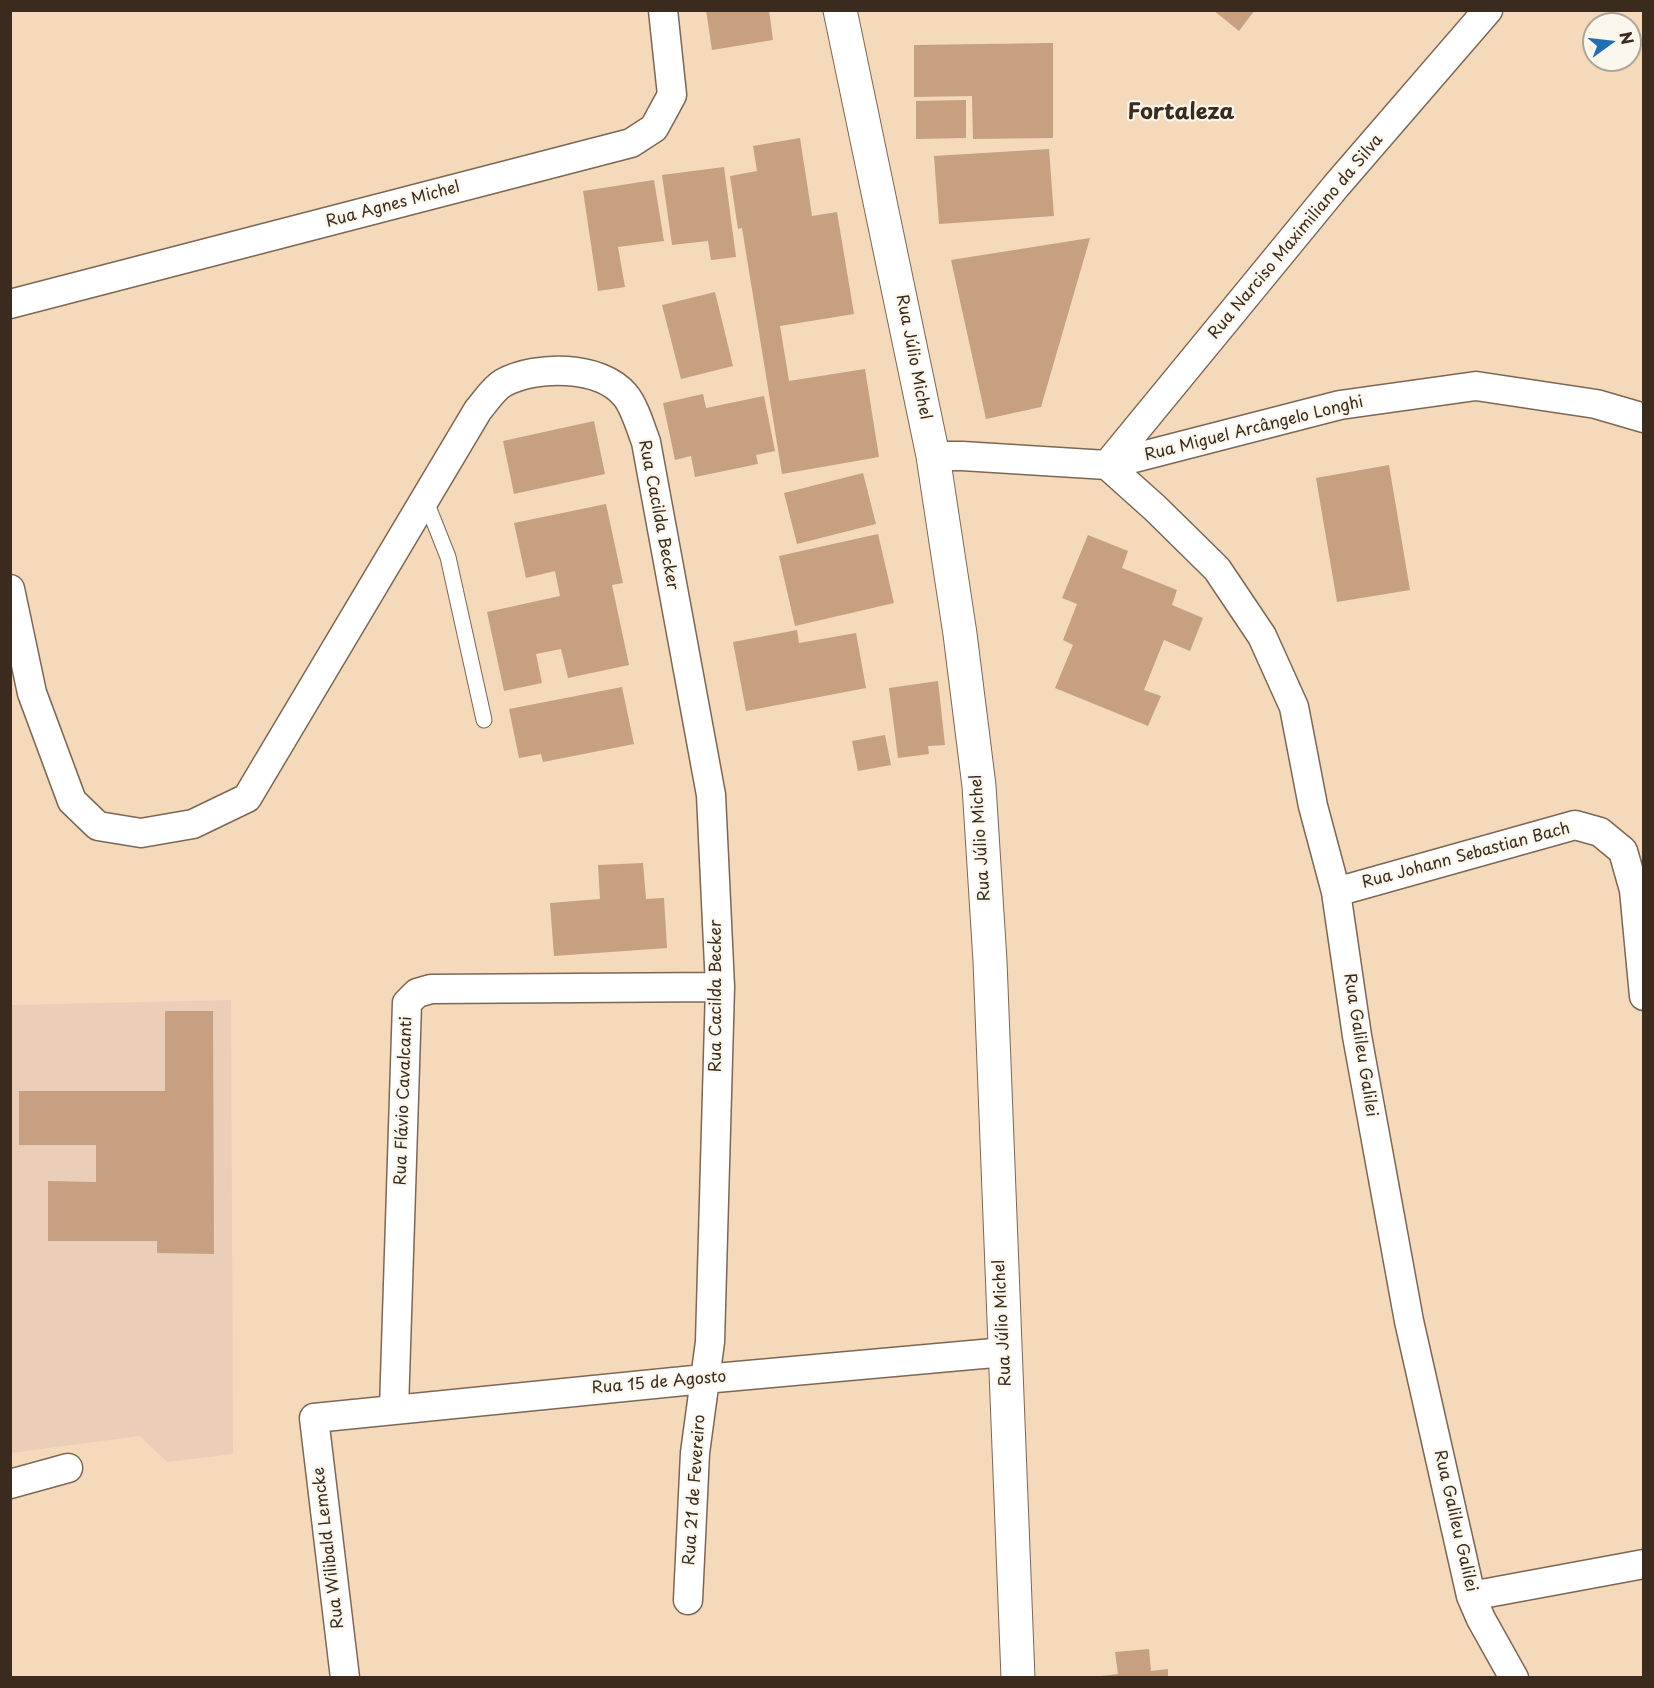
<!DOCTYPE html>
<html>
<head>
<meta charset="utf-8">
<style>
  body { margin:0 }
  #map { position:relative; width:1654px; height:1688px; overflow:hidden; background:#f4d9bb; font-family:"Playpen Sans",sans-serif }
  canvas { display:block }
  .frame { position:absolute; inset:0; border:12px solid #3b2a1e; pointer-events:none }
  .north { position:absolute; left:1582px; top:12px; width:60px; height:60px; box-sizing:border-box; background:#fbf7ec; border:2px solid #aea59a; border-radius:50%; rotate:75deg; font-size:16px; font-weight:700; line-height:24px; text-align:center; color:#3b2a1e }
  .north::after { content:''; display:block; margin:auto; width:21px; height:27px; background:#1f6fb2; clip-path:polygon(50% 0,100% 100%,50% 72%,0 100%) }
</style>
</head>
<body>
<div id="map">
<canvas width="1654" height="1688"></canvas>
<div class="frame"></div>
<div class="north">N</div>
</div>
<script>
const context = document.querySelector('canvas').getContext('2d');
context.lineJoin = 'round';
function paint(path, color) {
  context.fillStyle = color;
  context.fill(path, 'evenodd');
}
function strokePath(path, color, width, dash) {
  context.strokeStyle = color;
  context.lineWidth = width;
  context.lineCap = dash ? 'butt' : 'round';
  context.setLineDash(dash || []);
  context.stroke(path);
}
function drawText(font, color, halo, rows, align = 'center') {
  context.font = font + ' "Playpen Sans",sans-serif';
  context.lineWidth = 4.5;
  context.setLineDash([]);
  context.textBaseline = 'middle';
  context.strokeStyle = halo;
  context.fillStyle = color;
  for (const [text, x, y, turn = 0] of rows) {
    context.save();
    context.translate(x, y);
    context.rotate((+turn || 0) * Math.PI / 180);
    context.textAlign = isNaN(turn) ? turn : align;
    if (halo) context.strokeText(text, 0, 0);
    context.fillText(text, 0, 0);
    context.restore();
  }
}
paint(new Path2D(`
  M231,1000L233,1454L167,1462L140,1436L11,1453L12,1005Z`), '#ebceb7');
paint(new Path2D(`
  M706,10H769L773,40L712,50Z
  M1213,10H1255L1239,31Z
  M1053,43V138L973,139L972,96L914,97V45Z
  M966,100V138L916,139V101Z
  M800,138L812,216L837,212L854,314L780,326L789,381L865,369L879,457L782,474L742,228L738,229L730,176L757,171L753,146Z
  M1049,149L1054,216L939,224L934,156Z
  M724,167L736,257L711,260L708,241L672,245L662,175Z
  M654,180L664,241L618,247L625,287L598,291L583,191Z
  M1090,238L1041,407L986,419L951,260Z
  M715,292L733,366L681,379L662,305Z
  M703,394L706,408L764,396L775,451L756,455L758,464L695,477L691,456L675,460L663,403Z
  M594,421L605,474L514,494L503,441Z
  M1389,465L1410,590L1337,602L1316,478Z
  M863,473L876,524L797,544L784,493Z
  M606,504L623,583L612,585L629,665L568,678L561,649L536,654L542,683L504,691L487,612L560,596L555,571L526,578L514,523Z
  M878,534L894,603L795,626L779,556Z
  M1088,535L1128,551L1122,568L1177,590L1172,605L1203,618L1190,651L1164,640L1144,690L1161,696L1148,726L1055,688L1073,645L1063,640L1077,604L1062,598Z
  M797,630L799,643L856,633L866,688L746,711L733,642Z
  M938,681L945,745L928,746L929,754L898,758L889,688Z
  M622,687L634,744L543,762L541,754L519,758L509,709Z
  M885,735L891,765L858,771L852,741Z
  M643,863L646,899L664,898L667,948L554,956L550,903L600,899L598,865Z
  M165,1011H213L214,1254L157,1253V1241H48V1181L96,1182V1145H19V1091H165Z
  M1149,1649L1151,1671L1168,1669V1678H1101V1676L1118,1674L1115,1652Z`), '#c6a080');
const lane = new Path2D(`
  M425,499L448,557L484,720`);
const street = new Path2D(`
  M1488,10L1336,186L1107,465L1155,508L1217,569L1262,636L1294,707L1313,806L1336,892L1357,1036L1409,1321L1471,1596L1481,1619L1514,1678
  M10,304L631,143L654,128L672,95L663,10
  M933,456H962L1107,465L1340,405L1476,386L1596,404L1644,418
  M10,589L32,693L72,801L98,826L141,833L193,824L247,798L478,410C485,402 494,388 503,383C536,365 600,365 625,395C634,405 641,429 646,442L711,795L720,987L710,1342L695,1453L688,1600
  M1336,892L1575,825L1600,832L1623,851L1634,890L1644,996
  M394,1409L407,1003L417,993L431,989L720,987
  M10,1484L68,1468
  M1471,1596L1644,1564
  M345,1678L314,1418L704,1379L1005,1352`);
const secondary = new Path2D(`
  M840,10L933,456L960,634L979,786L990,961L1018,1678`);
strokePath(lane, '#7c6755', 17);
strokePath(street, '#7c6755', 31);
strokePath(secondary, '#7c6755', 35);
strokePath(lane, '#fff', 15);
strokePath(street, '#fff', 28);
strokePath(secondary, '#fff', 33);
drawText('16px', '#3b2a1e', '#fbf7ec', [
  ["Rua Agnes Michel",393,205,-15],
  ["Rua Narciso Maximiliano da Silva",1296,237,-50],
  ["Rua Júlio Michel",913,357,79],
  ["Rua Miguel Arcângelo Longhi",1254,429,-14],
  ["Rua Cacilda Becker",658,515,79],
  ["Rua Júlio Michel",981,838,-94],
  ["Rua Johann Sebastian Bach",1466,856,-15],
  ["Rua Cacilda Becker",717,996,-90],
  ["Rua Galileu Galilei",1360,1045,81],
  ["Rua Flávio Cavalcanti",404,1101,-88],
  ["Rua Júlio Michel",1003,1323,-93],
  ["Rua 15 de Agosto",659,1383,-5],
  ["Rua 21 de Fevereiro",695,1490,-86],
  ["Rua Galileu Galilei",1455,1521,77],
  ["Rua Wilibald Lemcke",329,1548,-97]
]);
drawText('bold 22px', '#3b2a1e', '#fbf7ec', [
  ["Fortaleza",1181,113]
]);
</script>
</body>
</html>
